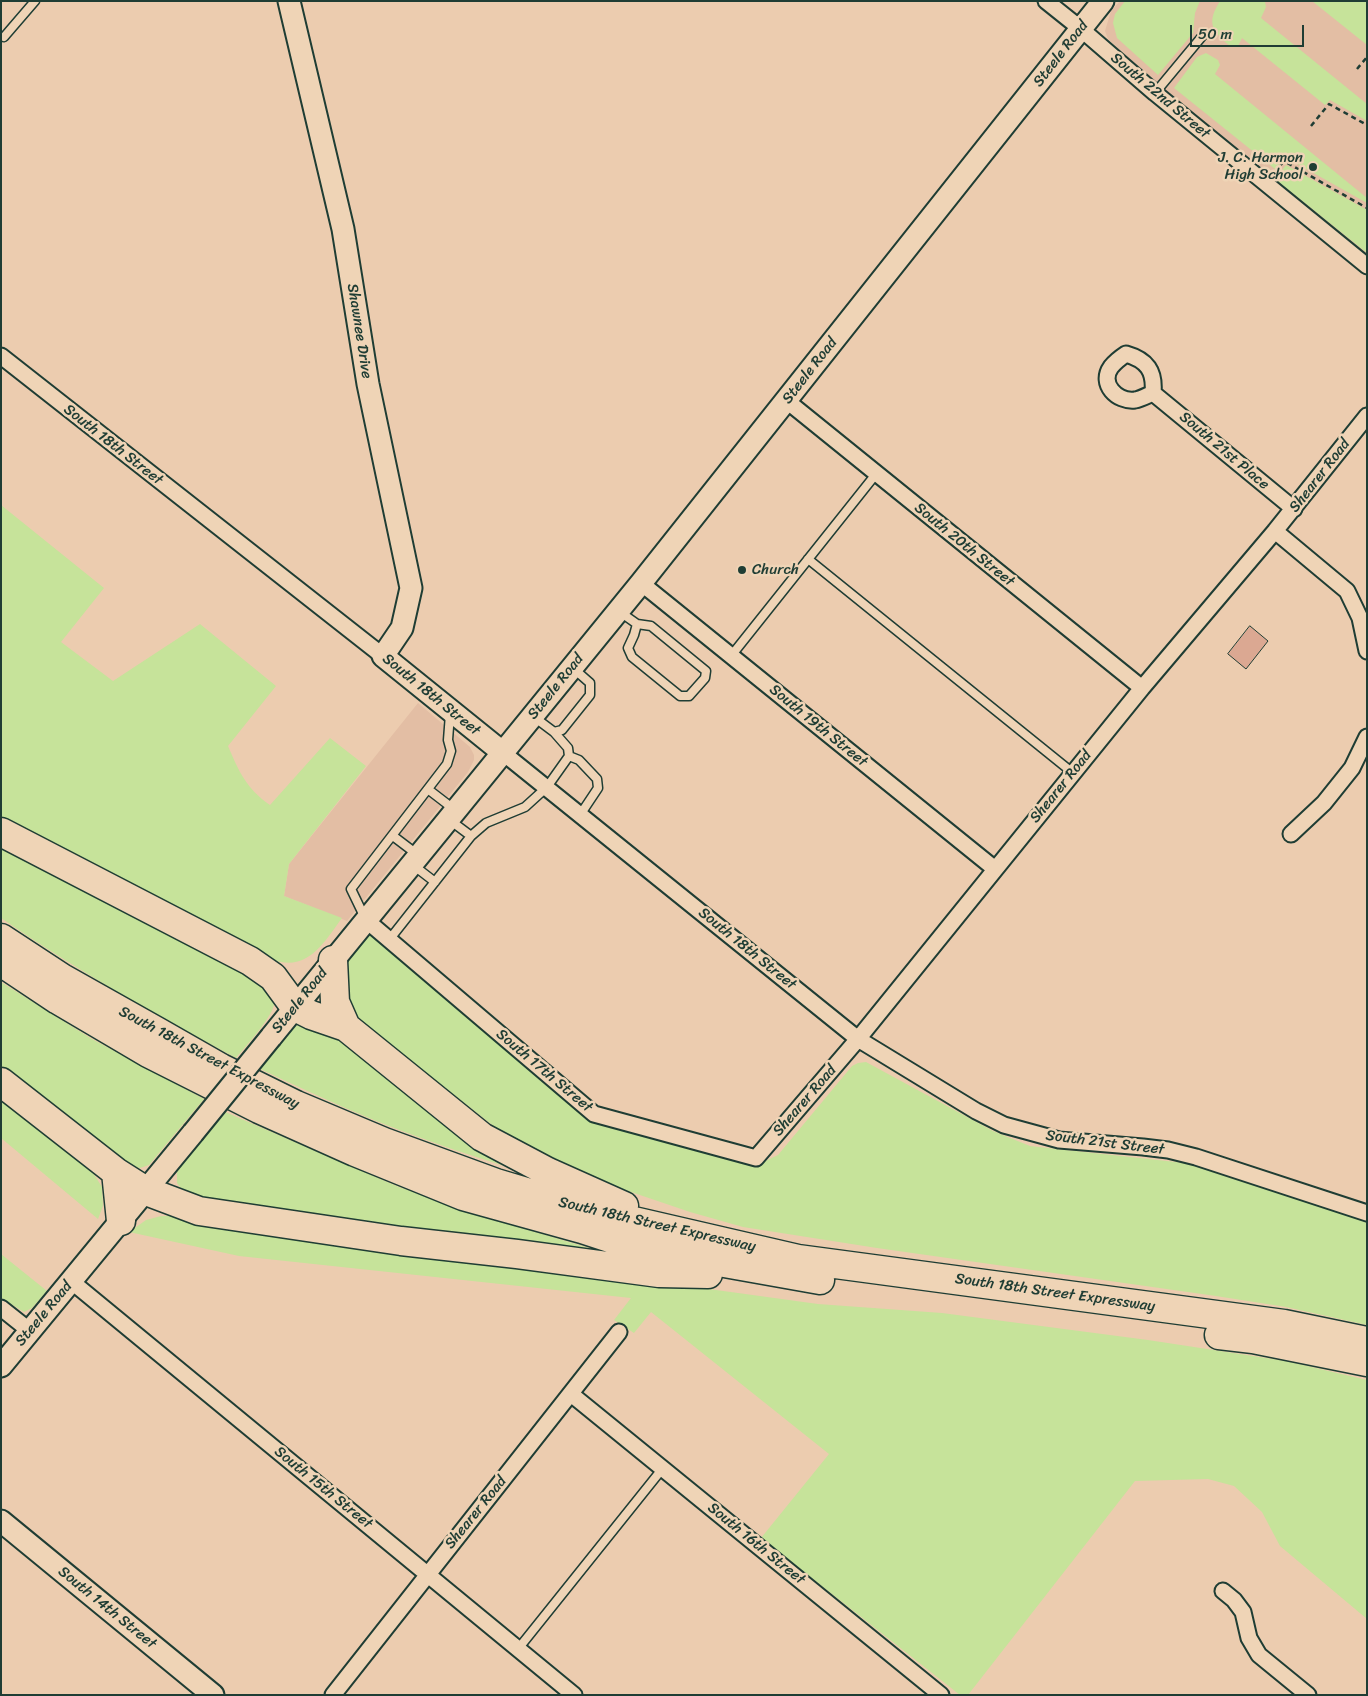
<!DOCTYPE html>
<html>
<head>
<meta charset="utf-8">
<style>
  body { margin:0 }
  #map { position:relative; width:1368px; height:1696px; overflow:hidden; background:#ecccaf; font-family:Sriracha,sans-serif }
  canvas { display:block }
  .frame { position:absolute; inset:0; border:2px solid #1f3d34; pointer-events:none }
  .scale { position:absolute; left:1190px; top:25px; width:114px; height:22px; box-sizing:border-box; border:2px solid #1f3d34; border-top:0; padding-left:6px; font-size:15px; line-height:18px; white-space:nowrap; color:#1f3d34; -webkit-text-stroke:4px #efd4b6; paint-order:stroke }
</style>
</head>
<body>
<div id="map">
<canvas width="1368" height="1696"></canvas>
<div class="frame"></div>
<div class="scale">50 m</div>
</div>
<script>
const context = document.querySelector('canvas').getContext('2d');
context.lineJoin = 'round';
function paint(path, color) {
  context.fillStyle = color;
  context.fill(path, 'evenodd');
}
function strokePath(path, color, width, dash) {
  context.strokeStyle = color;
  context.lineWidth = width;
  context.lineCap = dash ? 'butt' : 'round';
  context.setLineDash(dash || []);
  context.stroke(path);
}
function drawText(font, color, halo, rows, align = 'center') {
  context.font = font + ' Sriracha,sans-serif';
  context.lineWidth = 5;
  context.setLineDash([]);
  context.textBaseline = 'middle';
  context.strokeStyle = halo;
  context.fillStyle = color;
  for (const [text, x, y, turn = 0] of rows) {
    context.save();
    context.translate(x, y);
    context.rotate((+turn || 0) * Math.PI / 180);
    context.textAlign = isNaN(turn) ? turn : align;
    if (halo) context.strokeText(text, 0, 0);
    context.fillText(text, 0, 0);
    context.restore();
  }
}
paint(new Path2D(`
  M1120,1H1367V256L1150,78L1108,39L1105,31L1111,11Z
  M418,703L470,747L474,755V760L468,772L347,921L284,896L289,864Z`), '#e3bea4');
paint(new Path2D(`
  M1125,1H1200L1195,13L1193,33L1158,75L1117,38L1113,23L1115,14Z
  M1220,1L1265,2L1266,7L1261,18L1367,104V121L1330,100L1325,105L1242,38L1238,46H1230C1212,31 1206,23 1220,1Z
  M1312,1H1367V45Z
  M1206,53L1218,60L1220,65L1215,74L1367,198V203L1285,157L1275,169L1174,88L1197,57Z
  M1286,165L1367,210V253L1275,179Z
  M1,505L104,588L61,642L113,681L200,624L276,686L228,746C239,772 247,789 270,805L330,738L366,766L289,864L284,896L342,918C327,938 311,968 281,962C273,961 263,955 255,952L1,821Z
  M1,840L253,971C259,979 272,992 274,1000C278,1012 244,1048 236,1058C156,1015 76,970 1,918Z
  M372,934L610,1124L729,1160L757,1165L778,1155L852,1066L858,1063L866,1062L993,1131L1030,1146L1185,1163L1367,1222V1325L1286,1307L1216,1296L877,1248L743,1227L690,1212L584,1176L500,1131L355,1017L347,1007L345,958L365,935Z
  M1,982L92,1039L204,1099L149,1165L140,1168L128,1166L1,1071Z
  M304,1023L339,1033L524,1172C472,1156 420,1139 369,1118C332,1103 295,1085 258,1068C271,1052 283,1028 304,1023Z
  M1,1095L90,1168L102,1187L103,1206L98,1219L1,1138Z
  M223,1111L399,1187L512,1225L606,1253L255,1214L185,1194L177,1183V1170Z
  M161,1216H178L818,1304L942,1313L1148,1340L1286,1361L1367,1380V1619L1280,1546L1262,1512L1234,1486L1208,1479L1135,1481L968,1695H960L761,1538L829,1454L651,1312L634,1333L614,1320L631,1298L239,1256L129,1232L146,1220Z
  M1,1254L47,1291L32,1308L24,1312L1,1298Z`), '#c6e39a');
const building = new Path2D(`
  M1250,626L1268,641L1246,669L1228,654Z`);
paint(building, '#dba892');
strokePath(building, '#1f3d34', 1);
const lane = new Path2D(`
  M4,37L35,1
  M1155,93L1204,34
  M808,559L1073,773
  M620,612L637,624L651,626L706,671L705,678L689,696H680L632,657L628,648L634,635L637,624
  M731,656L876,474
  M534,717L554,732L562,730L590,695V683L574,669
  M554,732L568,748L569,756L579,760L597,779L598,788L580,815
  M429,790L455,810
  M451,821L471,836
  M393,836L418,855
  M413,865L435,882
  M365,918L351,889L447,764L451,751L448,740L450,714
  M389,940L471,836L486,823L525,807L547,787L569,756
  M518,1649L663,1468`);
const street = new Path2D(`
  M1046,1L1081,29L1155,93L1367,266
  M1126,354C1147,360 1155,371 1153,393C1148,395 1141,399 1135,400C1117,402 1099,384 1111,367C1115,362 1120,358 1126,354Z
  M1,356L383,656
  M1153,393L1294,509
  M787,401L1142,688
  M1275,531L1347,591L1360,618L1367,651
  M641,583L995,869
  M502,752L858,1039L976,1111L1004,1125L1059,1140L1143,1147L1168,1150L1196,1157L1367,1213
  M1291,834L1324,803L1352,768L1367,737
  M366,920L594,1114L756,1158L858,1039L1142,688L1275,531L1367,416
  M71,1281L574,1695
  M1,1308L30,1331
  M571,1394L941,1695
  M1223,1591L1234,1600L1243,1612L1249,1638L1259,1655L1308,1695
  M333,1695L619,1332`);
const secondary = new Path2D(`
  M289,1L343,229L368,384L411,588L402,628L383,656L502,752
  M271,1037L641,583L1103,1
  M1,1366L193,1133
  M1,1521L213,1695`);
const highway = new Path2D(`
  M1,832L250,961L273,977L295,1007L311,1015L346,1027L482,1137L548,1172L624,1206
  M1,938L62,978L158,1032L221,1068L296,1105L384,1142L496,1183L586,1210L798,1259L1284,1324L1367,1341
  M333,960L335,1002L346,1027
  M1,962L58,1000L148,1053L259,1109L355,1152L463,1196L582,1229L640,1248L820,1280
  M1,1082L116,1172L146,1191L199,1211L401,1241L517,1254L659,1273L708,1274
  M116,1172L121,1221
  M1219,1335L1253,1339L1367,1362`);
strokePath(lane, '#1f3d34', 11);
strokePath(street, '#1f3d34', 19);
strokePath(secondary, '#1f3d34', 25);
strokePath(highway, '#1f3d34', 31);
strokePath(new Path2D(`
  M1357,69L1367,57
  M1311,126L1329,104L1367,125
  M1275,172L1284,161L1367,208`), '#1f3d34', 2.5, [5, 4]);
strokePath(lane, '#efd4b6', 8);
strokePath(street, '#efd4b6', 15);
strokePath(secondary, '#efd4b6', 21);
strokePath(highway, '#efd4b6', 28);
const secondaryBridge = new Path2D(`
  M193,1133L271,1037`);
strokePath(secondaryBridge, '#1f3d34', 25, []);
strokePath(secondaryBridge, '#efd4b6', 21);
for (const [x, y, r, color] of [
  [1313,167,5,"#1f3d34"],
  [742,570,5,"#1f3d34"]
]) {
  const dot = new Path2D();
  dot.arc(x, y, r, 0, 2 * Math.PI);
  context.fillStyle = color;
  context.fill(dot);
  strokePath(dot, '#efd4b6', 2);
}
drawText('15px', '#1f3d34', '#efd4b6', [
  ["Steele Road",1061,54,-52],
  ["South 22nd Street",1160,96,40],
  ["Shawnee Drive",359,331,81],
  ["Steele Road",810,371,-52],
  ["South 18th Street",113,445,38],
  ["South 21st Place",1224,451,40],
  ["Shearer Road",1320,476,-52],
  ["South 20th Street",964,545,39],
  ["Steele Road",556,687,-51],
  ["South 18th Street",431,695,39],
  ["South 19th Street",818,726,39],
  ["Shearer Road",1061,787,-51],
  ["South 18th Street",747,949,39],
  ["Steele Road",300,1001,-51],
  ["South 18th Street Expressway",209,1058,28],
  ["South 17th Street",544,1071,40],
  ["Shearer Road",805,1101,-49],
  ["South 21st Street",1105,1143,7],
  ["South 18th Street Expressway",657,1225,13],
  ["South 18th Street Expressway",1055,1293,8],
  ["Steele Road",44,1314,-50],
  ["South 15th Street",323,1488,39],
  ["Shearer Road",476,1513,-51],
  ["South 16th Street",756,1544,39],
  ["South 14th Street",107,1608,39]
]);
drawText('15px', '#1f3d34', '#efd4b6', [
  ["J. C. Harmon",1303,158],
  ["High School",1303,175],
  ["Church",752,570,"left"]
], 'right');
</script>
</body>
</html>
